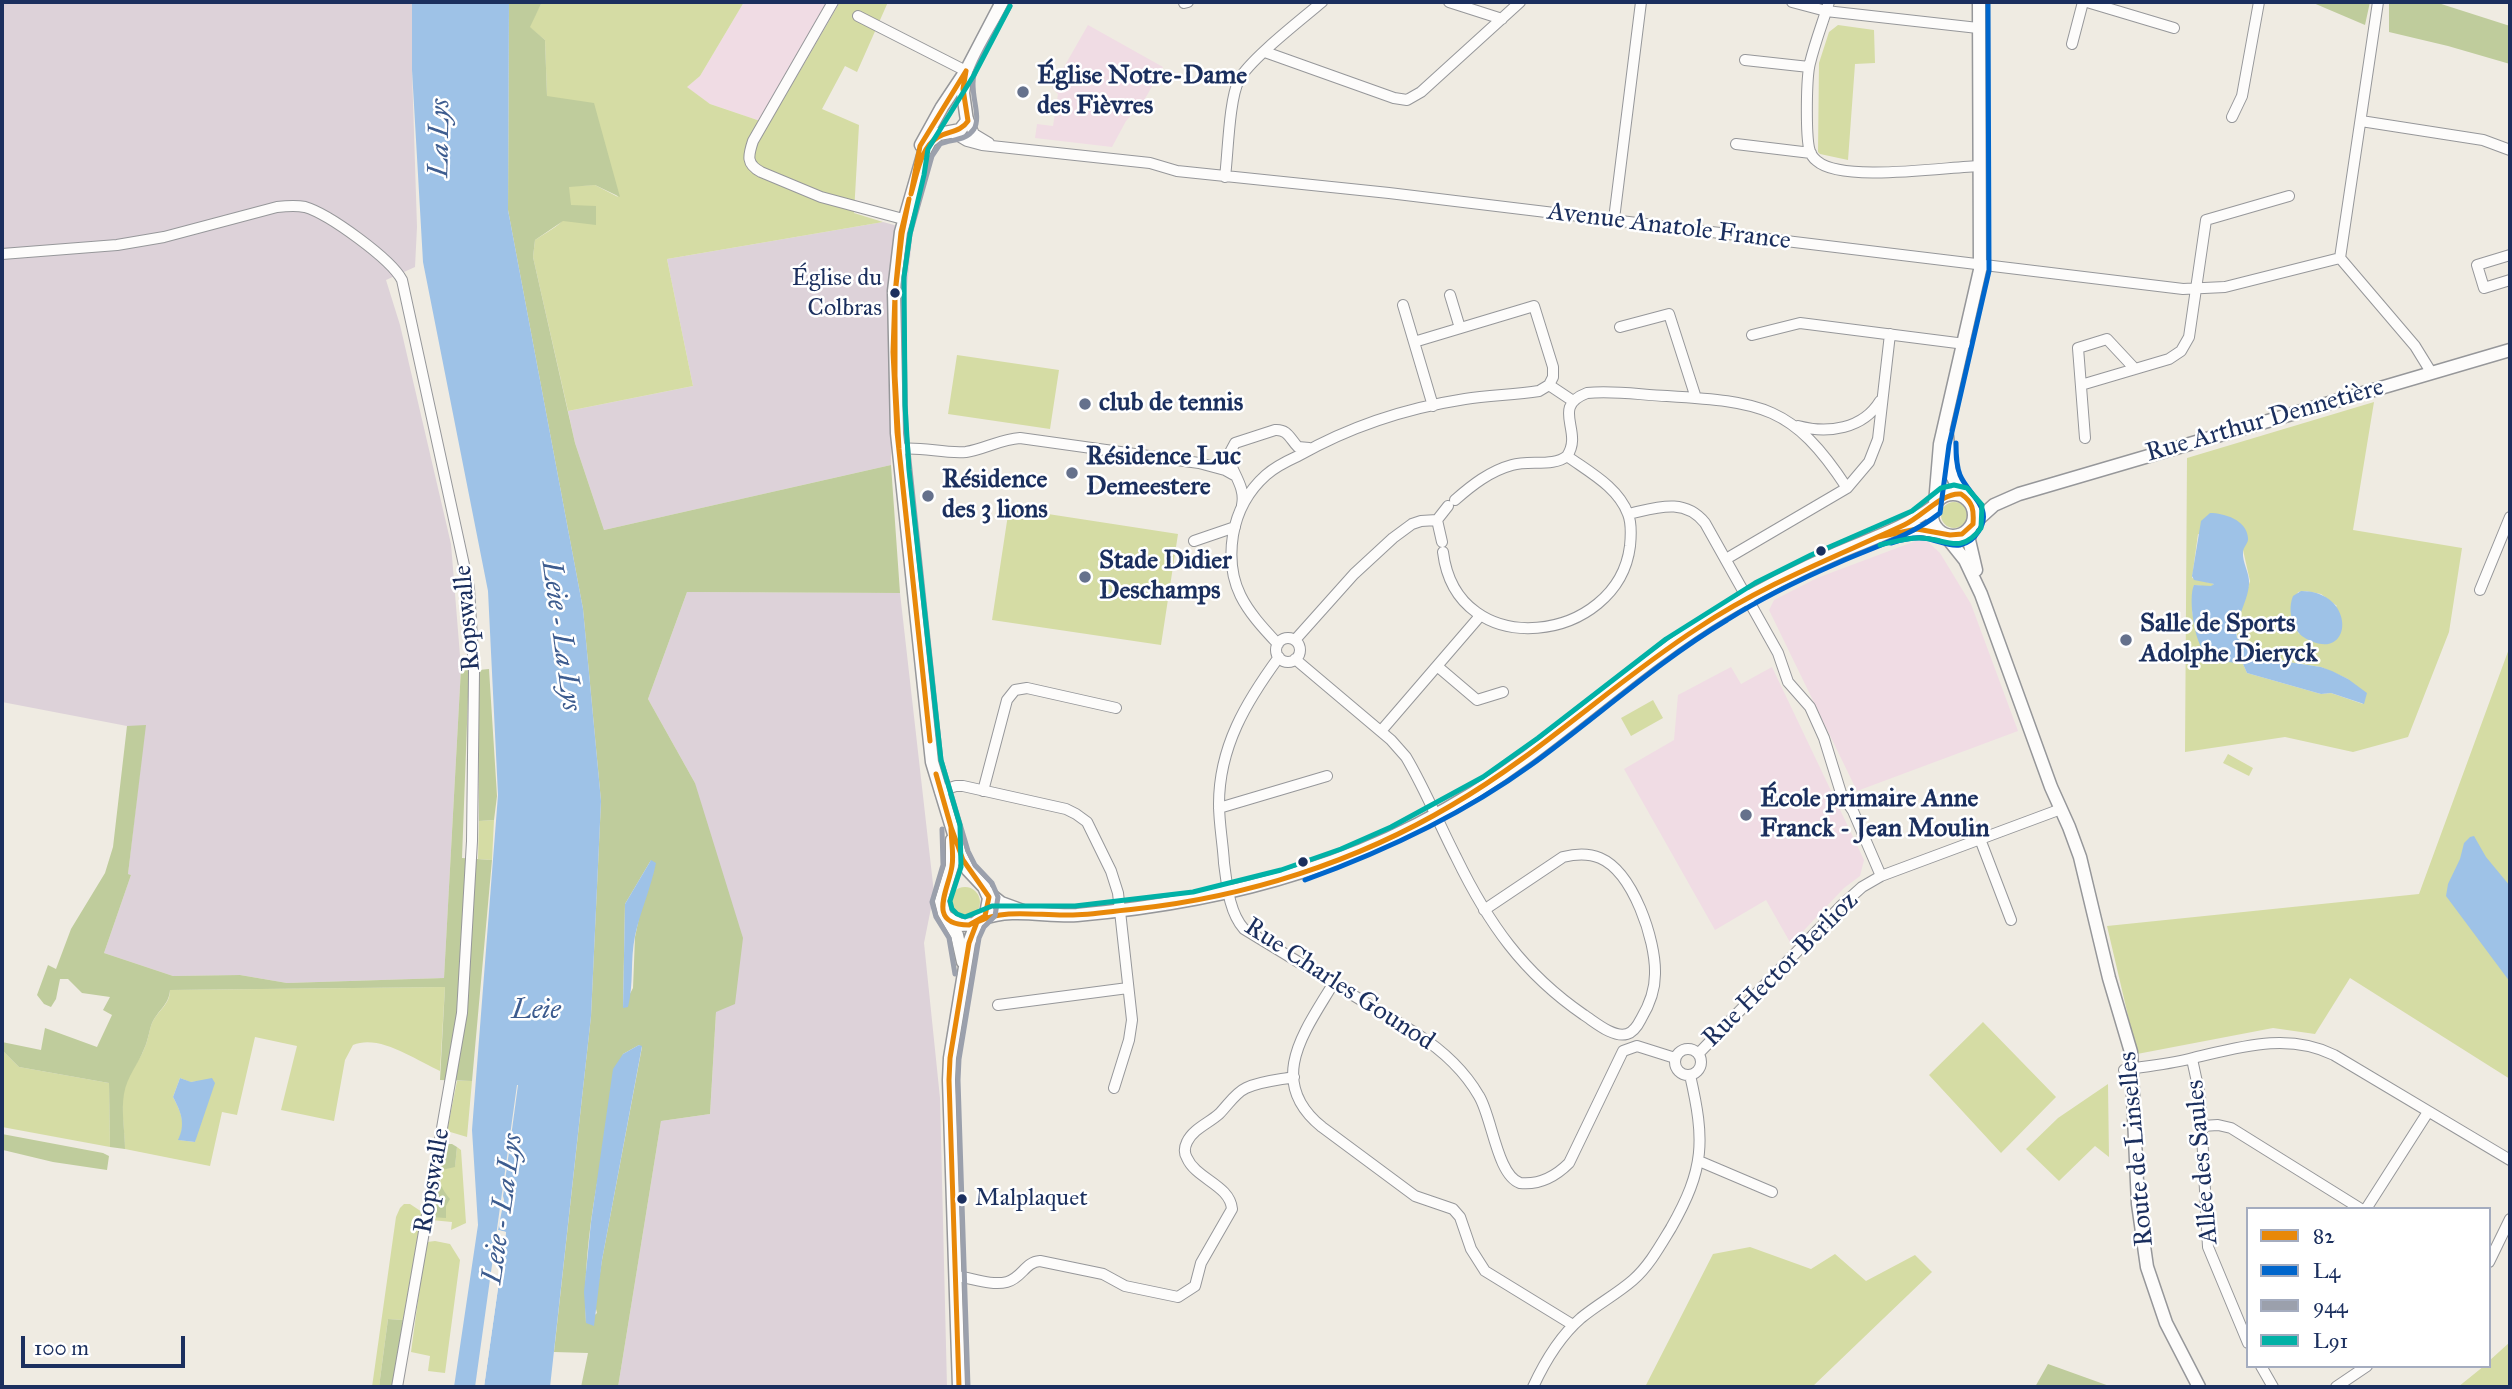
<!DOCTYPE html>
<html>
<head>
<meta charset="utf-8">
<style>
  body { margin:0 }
  #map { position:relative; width:2512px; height:1389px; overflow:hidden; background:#efebe2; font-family:"IM FELL Great Primer",serif }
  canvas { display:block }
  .frame { position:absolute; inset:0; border:4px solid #1b2f5e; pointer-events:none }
  .legend { position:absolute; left:2246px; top:1207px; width:245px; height:161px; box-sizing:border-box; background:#fff; border:2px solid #a4acbf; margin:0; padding:9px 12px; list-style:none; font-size:21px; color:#1b2f5e }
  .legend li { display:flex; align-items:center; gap:14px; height:35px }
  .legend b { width:35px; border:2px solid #a4acbf }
  .scale { position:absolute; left:21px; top:1336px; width:164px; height:32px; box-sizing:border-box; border:4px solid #1b2f5e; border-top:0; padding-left:9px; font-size:21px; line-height:24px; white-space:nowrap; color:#1b2f5e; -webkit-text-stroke:5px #fff; paint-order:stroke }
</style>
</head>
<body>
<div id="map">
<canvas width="2512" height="1389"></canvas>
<div class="frame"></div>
<ul class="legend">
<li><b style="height:9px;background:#e88809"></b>82</li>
<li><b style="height:9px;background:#06c"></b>L4</li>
<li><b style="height:9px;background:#9ba0ac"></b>944</li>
<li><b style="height:9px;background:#01b1a6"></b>L91</li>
</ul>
<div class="scale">100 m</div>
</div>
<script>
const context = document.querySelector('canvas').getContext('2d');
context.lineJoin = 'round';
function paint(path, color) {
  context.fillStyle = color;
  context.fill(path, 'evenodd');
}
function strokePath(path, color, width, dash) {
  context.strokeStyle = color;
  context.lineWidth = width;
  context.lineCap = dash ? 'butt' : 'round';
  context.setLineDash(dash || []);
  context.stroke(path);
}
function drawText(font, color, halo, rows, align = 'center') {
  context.font = font + ' "IM FELL Great Primer",serif';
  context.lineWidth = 5;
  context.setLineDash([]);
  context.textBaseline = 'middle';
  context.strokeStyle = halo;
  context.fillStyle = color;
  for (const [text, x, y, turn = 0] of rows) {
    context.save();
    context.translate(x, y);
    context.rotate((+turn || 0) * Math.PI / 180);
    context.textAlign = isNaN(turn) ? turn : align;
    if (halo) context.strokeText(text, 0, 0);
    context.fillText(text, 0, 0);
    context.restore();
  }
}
paint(new Path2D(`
  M744,2H840L769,124L710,104L686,87L700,76Z
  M1088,25L1163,67L1142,104L1126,121L1112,147L1035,138L1037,124L1053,126L1058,94L1052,88Z
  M1921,539L1928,542L1940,553L1971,604L2018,731L1857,791L1769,610L1774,600L1817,578Z
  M1731,667L1741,684L1772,667L1864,860L1860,876L1844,888L1791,944L1766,900L1715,930L1624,769L1674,740L1678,695Z`), '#f0dce4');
paint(new Path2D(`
  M2,2H412V70L417,227L415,267L386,280L400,325L451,544L461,668L444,978L287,983L240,975L173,976L104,953L131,875L128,874L145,726H127L2,702Z
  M883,222L913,230L905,306L891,305V465L604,530L575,443L568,411L693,386L667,259Z
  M687,592L900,593L934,893L924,943L940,1098L947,1387H618L661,1121L710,1114L716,1012L695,783L648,699Z`), '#ddd2d9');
paint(new Path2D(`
  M542,2H744L700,76L687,87L710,104L769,124L840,2H888L857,72L845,66L822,109L859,125L854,213L883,222L667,259L693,386L568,411L533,257L535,240C561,223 573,221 568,186L595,185L618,197L547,97L545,40L529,27Z
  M1838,25L1874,30L1875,63L1855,64L1848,160L1820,154L1818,152L1819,63L1829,32Z
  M957,355L1059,370L1050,429L948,414Z
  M2374,402L2353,530L2462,548L2449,632L2408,737L2353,752L2285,737L2185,752L2187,458ZM2198,534L2243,550L2250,581L2237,624V638L2270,657L2288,662L2321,667L2348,679L2363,704L2331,693L2321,694L2247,673L2243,664L2196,628L2192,612L2194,585L2211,587L2214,584L2192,578ZM2306,591L2321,594L2337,606L2299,634L2291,616L2298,592Z
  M1941 515a13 13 0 1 1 26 0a13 13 0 1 1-26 0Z
  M1009,508L1178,534L1161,645L992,620Z
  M2510,646V1079L2350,978L2315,1034L2273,1028L2137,1054L2107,926L2419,894Z
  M1653,700L1663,718L1631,736L1621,718Z
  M2228,754L2253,768L2249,776L2223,763Z
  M494,820L492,860L478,859L479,821Z
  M950 902a15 15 0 1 1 30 0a15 15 0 1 1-30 0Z
  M445,987L440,1071C415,1060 380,1034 353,1045L345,1060L334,1121L281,1110L297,1046L255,1037L237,1115L222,1112L210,1166L125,1149C125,1127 118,1098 128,1078C132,1068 140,1060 144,1049C148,1041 149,1031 152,1023C158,1010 170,1005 170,990ZM180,1078L190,1082L203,1081L195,1142L179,1140C186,1123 181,1112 173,1097Z
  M1983,1022L2056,1097L2001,1153L1929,1075Z
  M2,1050L19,1067L109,1083L110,1147L2,1127Z
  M457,1081H472L467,1137L447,1131Z
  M2108,1084L2109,1157L2095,1146L2059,1181L2026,1149L2058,1118Z
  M457,1147L461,1150L466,1223L451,1230L452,1222L431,1220V1217H446C446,1201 437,1185 442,1170L455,1166Z
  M404,1204H410L422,1212L403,1320L388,1319L379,1387H372L396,1217L400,1208Z
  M435,1241L450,1244L460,1260L445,1373L428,1371L430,1356L411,1352L425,1248L427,1242Z
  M1750,1247L1811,1269L1835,1254L1866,1281L1915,1255L1932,1272L1812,1387H1645L1713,1254Z
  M2510,1342V1387H2458L2484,1366H2489V1361Z`), '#d5dca4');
paint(new Path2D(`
  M509,2H542L530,27L545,40L547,96L594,103L620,197L595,185L569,187L571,205L596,206V225L563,221L535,240L533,257L575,443L604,530L891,465L900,593L687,592L648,699L695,783L743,938L735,1004L716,1012L710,1114L661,1121L618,1387H581L588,1353L554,1352L591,1016L601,801L583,609L508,210ZM651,860L635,937L633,988L623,1007L625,904ZM639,1045L642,1047L602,1260L595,1305L597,1313L586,1323C581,1233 606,1142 623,1054Z
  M2311,2H2370L2365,25Z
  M2389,2H2435L2510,26V64L2448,46L2389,32Z
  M461,668L469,670L462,858L492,860L472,1081L440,1080L445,987L170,990C169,1005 158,1010 152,1023C149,1031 148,1041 144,1049C138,1065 127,1076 124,1094C121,1111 125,1131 125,1149L110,1147L109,1083L19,1067L2,1050V1042L41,1050L45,1028L97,1047L112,1015L103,1010L110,997L82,993L68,979H60L56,999L51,1007L44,1004L37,995L48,965L56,969L71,929L105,873L113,847L127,726L146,725L128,874L131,875L104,953L173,976L240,975L287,983L444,978Z
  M489,669L497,796L494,820L479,821V670Z
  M2,1134L103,1153L109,1156L107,1170L53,1162L3,1150Z
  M446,1144H452L457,1147L455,1167L442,1170C437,1182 442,1189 450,1199L446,1206V1218L431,1217L442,1151Z
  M388,1319L403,1320L392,1387H379Z
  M2048,1364L2112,1387H2035Z`), '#bfcc9c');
paint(new Path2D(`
  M412,2H509L508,210L583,609L601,801L591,1016L550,1387H484L506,1232L498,1230L518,1085L476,1387H454L478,1225L472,1130L498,795L488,591L423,262L412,70Z
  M2210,513C2224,513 2247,520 2248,538C2249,543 2243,547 2243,552C2242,563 2250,573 2249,584C2248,602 2234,620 2237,638L2270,657L2288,662L2321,667L2332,671L2348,679L2367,693L2364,704L2331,693L2321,694L2247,673L2243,664C2231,662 2217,662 2206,653C2194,644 2188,597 2194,585L2211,586L2214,584L2194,580L2192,576L2201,521Z
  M2301,591C2356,591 2353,660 2311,641C2304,638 2299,635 2295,627C2290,617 2289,606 2293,596Z
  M2474,836L2486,857L2510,886V982L2446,896L2448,884L2460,859L2464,843L2470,837Z
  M651,860L656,863C651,888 640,912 635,936C630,960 634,984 628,1007L623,1008L625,904Z
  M639,1045L642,1046L602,1260L594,1326L586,1323L584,1292L591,1222L613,1069L623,1054Z
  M180,1078L191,1082L212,1078L215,1083L195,1142L178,1140C186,1124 181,1112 173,1097Z`), '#9ec2e7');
paint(new Path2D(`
  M517,1085H518L503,1196L504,1200L498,1230L506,1232L484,1387H480L502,1235L500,1234L480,1387H475Z`), '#efebe2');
const minor = new Path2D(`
  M833,2L753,141C748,156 746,164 761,172L821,197L903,219
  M1449,2L1502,19
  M1792,2L1826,11L1978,28
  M1829,2C1823,22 1815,42 1810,63C1806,78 1806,133 1809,148C1810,153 1813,158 1817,161C1842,183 1945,167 1980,166
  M2087,2L2174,28
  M2378,2L2340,258L2415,346L2431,372
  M1184,3L1188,2
  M858,16L966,71
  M2072,44L2083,2
  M1265,52L1394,98L1407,100L1421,92L1520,2
  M1745,60L1809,67
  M2232,117L2242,96L2259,2
  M968,119L974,134L989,143
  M2361,121L2483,140L2510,150
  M950,131L967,141L982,145L1150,163L1177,171L1389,193L2183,289L2225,287L2340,258
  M1736,144L1811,153
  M1225,177C1228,154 1229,99 1239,80C1249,60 1302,19 1322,2
  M1614,219L1641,2
  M2,254L117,245L164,237L277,207C286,206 295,205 305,207C329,214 391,259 402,280L469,588L474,672L472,841L462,1013L397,1387
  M2510,255L2477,265L2484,288L2510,280
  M1450,295L1460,328
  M1403,305L1433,406
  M1620,327L1669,314L1696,398
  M1752,335L1800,323L1965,344
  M1414,342L1534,306L1553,367V377L1549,385
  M2081,385L2169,359L2181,351L2189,337L2206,220L2289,196
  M1798,426C1828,434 1863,429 1880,401
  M2085,438L2078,348L2107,339L2135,369
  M899,449C921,446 944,454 966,452C985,449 1001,439 1020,438L1199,463L1225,470L1234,475
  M1567,456C1584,431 1550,407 1587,393C1613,390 1641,395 1667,396C1761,402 1793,405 1847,488
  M1242,505C1246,487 1232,473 1228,456L1235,443L1275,430C1288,429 1290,439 1298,447L1309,448
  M1628,514C1656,508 1684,497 1705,523L1778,653L1788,682L1810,707L1824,738L1841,793L1853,811L1881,876
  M1194,541L1235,527
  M1442,542L1437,520L1448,506
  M1443,552C1457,665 1618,643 1630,546C1631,536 1632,524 1628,514C1618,487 1589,472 1567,456C1554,467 1529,460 1512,465C1490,471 1472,485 1455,500
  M1726,559L1847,488L1869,462L1878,439L1890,334
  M2480,590L2510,517
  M1276 650a12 12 0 1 1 24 0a12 12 0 1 1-24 0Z
  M1295,640L1354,574L1393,538L1412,524L1421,521L1437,520
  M1278,644C1246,610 1225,585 1233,535C1237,512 1248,491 1266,475C1275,467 1287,461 1298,456C1349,427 1407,408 1465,399C1489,395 1514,395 1539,391L1549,385L1573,401
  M1279,657C1246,702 1219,747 1219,804C1219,824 1223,844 1224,863C1227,885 1229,912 1244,929L1417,1034C1442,1050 1464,1070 1479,1096C1492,1117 1497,1175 1520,1183C1539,1185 1556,1176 1569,1163L1623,1051L1637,1046L1675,1058
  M1295,659L1391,740L1406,757C1425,789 1439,824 1456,857C1488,923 1523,973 1584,1015C1595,1022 1613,1038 1627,1034C1634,1032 1638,1025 1641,1019C1650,1004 1655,991 1655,974C1656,940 1633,872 1600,858C1588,853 1575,854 1563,857L1484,910
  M1437,666L1477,700L1503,692
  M1381,731L1480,616
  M940,791L956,786H963L1066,809L1076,814L1087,822L1111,871L1118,893L1132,1020L1129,1040L1114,1088
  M983,791L1007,700L1015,690L1027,688L1116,708
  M1219,808L1327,776
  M1980,839L2011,920
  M1333,984C1305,1031 1265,1081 1322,1127L1415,1196L1453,1209L1460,1217L1471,1249L1485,1271L1573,1325
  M998,1005L1128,988
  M1675 1062a13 13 0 1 1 26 0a13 13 0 1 1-26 0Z
  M1699,1053L1842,905L1862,887L1881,876L2061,809
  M2192,1059L2200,1096L2208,1247L2248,1343
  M2124,1070C2146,1066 2171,1064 2193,1058C2240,1047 2288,1032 2334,1055L2510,1160
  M2202,1126L2218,1125L2231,1128L2361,1209
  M1699,1161L1772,1192
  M2366,1209L2428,1112
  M2489,1262L2510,1219
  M956,1276C972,1278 991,1286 1007,1282C1022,1278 1025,1262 1040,1261L1103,1274L1125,1286L1178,1297L1195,1286L1201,1263L1232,1209C1230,1185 1196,1179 1187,1158C1184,1153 1184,1148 1187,1142C1193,1129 1209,1123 1219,1114C1228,1105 1235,1093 1246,1088C1261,1081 1278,1080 1294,1077
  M2261,1366L2273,1387
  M1533,1387C1545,1361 1559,1337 1581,1318C1598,1304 1617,1294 1633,1280C1649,1266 1660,1246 1671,1228C1705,1168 1705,1141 1690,1075
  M2336,1387L2367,1366`);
const tertiary = new Path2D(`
  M1947,436L1950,472L1963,496
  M1932 515a21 21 0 1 1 42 0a21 21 0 1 1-42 0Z
  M1935,504L1940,444L1980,270L1979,2
  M1973,524L1994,505L2019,494L2510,350
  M1970,529L1969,540L1976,570
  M1899,532L1921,529L1940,532
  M1945,535L1965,560L1981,594L2051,787L2069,827L2080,857L2109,978L2131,1052L2138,1204L2147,1267L2166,1323L2199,1387
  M987,892L1001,903L1023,911
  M982,919C1011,907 1047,917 1077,915C1154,908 1227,896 1301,872C1381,847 1460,806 1528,756C1593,708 1654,653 1724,611C1761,589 1799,570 1838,553C1870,539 1905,528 1933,507`);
const secondary = new Path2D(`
  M921,145L942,107L966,71L1002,2
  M952,840V866L941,901L944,913L957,935L963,962
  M948,918L960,925L974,924L986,914L989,898L984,887L968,870L960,854L932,762L897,433L894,291L901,232L924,152L930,141L939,134L960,130L967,121L963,93L966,71
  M959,1387L949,1080L950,1058L969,943L977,922`);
strokePath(minor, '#96979a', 12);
strokePath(tertiary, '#96979a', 15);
strokePath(secondary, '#96979a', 15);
strokePath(minor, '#fdfcfb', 10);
strokePath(tertiary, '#fdfcfb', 12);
strokePath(secondary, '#fdfcfb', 12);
strokePath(new Path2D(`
  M911,194L920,146L966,71
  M911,194C917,175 920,148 938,137C948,131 961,132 968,121L963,89L966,71
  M895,294V376L899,449L930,741
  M895,294L893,352L897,432L930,741
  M895,294L901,232L909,199
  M895,294L902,234L909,199
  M936,774L951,827
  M936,774L951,827
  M951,827L963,860L989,897L985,916L969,925C925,925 949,889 952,866C954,854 951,839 951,827Z
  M959,1387L949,1080L950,1058L969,943L977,922C1006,908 1038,916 1069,915C1091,915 1113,911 1135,909C1246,897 1356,862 1452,805C1540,754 1613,683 1698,628C1764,584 1833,558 1904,525C1922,517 1942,492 1961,494C1973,502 1974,510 1973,524L1962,534L1950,535L1917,529L1878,537`), '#e88809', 5);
strokePath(new Path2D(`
  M1891,543C1901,540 1912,537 1923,538C1936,539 1947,547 1960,545C1968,543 1974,539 1978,532C1995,508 1968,495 1960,475C1956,465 1956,454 1956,443
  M1305,880C1385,851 1462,815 1531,765C1597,717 1657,662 1727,620C1763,597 1801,579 1840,562C1874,547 1911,536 1940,513L1949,445L1989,271L1988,2`), '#06c', 5);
strokePath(new Path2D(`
  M942,829L943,865L932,902L936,917L949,938L955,974
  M968,1387L958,1080L959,1059L979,938L984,927L995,916L998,897L992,883L975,865L968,851L941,760L906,432L903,284L910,234L932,156L940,144C952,139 966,141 974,129C982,116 969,92 974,75C980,55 1000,25 1010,6`), '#9ba0ac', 5);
strokePath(new Path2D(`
  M1010,6L974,75L928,149L924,175L910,234L904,277L905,405L909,470L941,760L960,825L961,867L950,901L952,909L957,914L965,917L992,906H1075L1193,892L1281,870L1341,849L1391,827L1483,777L1538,738L1666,639L1755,583L1811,555L1912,511L1941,488L1954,485L1967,488L1982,505L1981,528C1960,556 1946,538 1919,538C1906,538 1893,542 1880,545`), '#01b1a6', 5);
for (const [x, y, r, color] of [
  [1023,92,7,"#65718c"],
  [895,293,6,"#1b2f5e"],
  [1085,404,7,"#65718c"],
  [1072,473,7,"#65718c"],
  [928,496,7,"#65718c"],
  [1821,551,6,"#1b2f5e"],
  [1085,577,7,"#65718c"],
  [2126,640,7,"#65718c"],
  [1746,815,7,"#65718c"],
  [1303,862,6,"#1b2f5e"],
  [962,1199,6,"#1b2f5e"]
]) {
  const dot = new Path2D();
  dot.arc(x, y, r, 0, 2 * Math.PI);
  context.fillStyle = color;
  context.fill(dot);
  strokePath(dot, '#fff', 2.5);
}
drawText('24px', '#1b2f5e', '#fff', [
  ["Église du",882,279],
  ["Colbras",882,309],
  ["Malplaquet",975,1199,"left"]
], 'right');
drawText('bold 26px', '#1b2f5e', '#fff', [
  ["Église Notre-Dame",1037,77],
  ["des Fièvres",1037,107],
  ["club de tennis",1099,404],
  ["Résidence Luc",1086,458],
  ["Demeestere",1086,488],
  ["Résidence",942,481],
  ["des 3 lions",942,511],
  ["Stade Didier",1099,562],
  ["Deschamps",1099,592],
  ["Salle de Sports",2140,625],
  ["Adolphe Dieryck",2140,655],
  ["École primaire Anne",1760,800],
  ["Franck - Jean Moulin",1760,830]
], 'left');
drawText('26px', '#1b2f5e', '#fff', [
  ["Avenue Anatole France",1669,227,7],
  ["Rue Arthur Dennetière",2265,421,-16],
  ["Ropswalle",468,618,-95],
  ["Rue Hector Berlioz",1781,970,-45],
  ["Rue Charles Gounod",1339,985,33],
  ["Route de Linselles",2137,1149,-95],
  ["Allée des Saules",2203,1162,-95],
  ["Ropswalle",433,1181,-80]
]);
drawText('italic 28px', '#3d5c8f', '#fff', [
  ["La Lys",441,138,-89],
  ["Leie - La Lys",560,636,82],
  ["Leie",536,1011],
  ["Leie - La Lys",504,1209,-82]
]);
</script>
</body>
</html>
